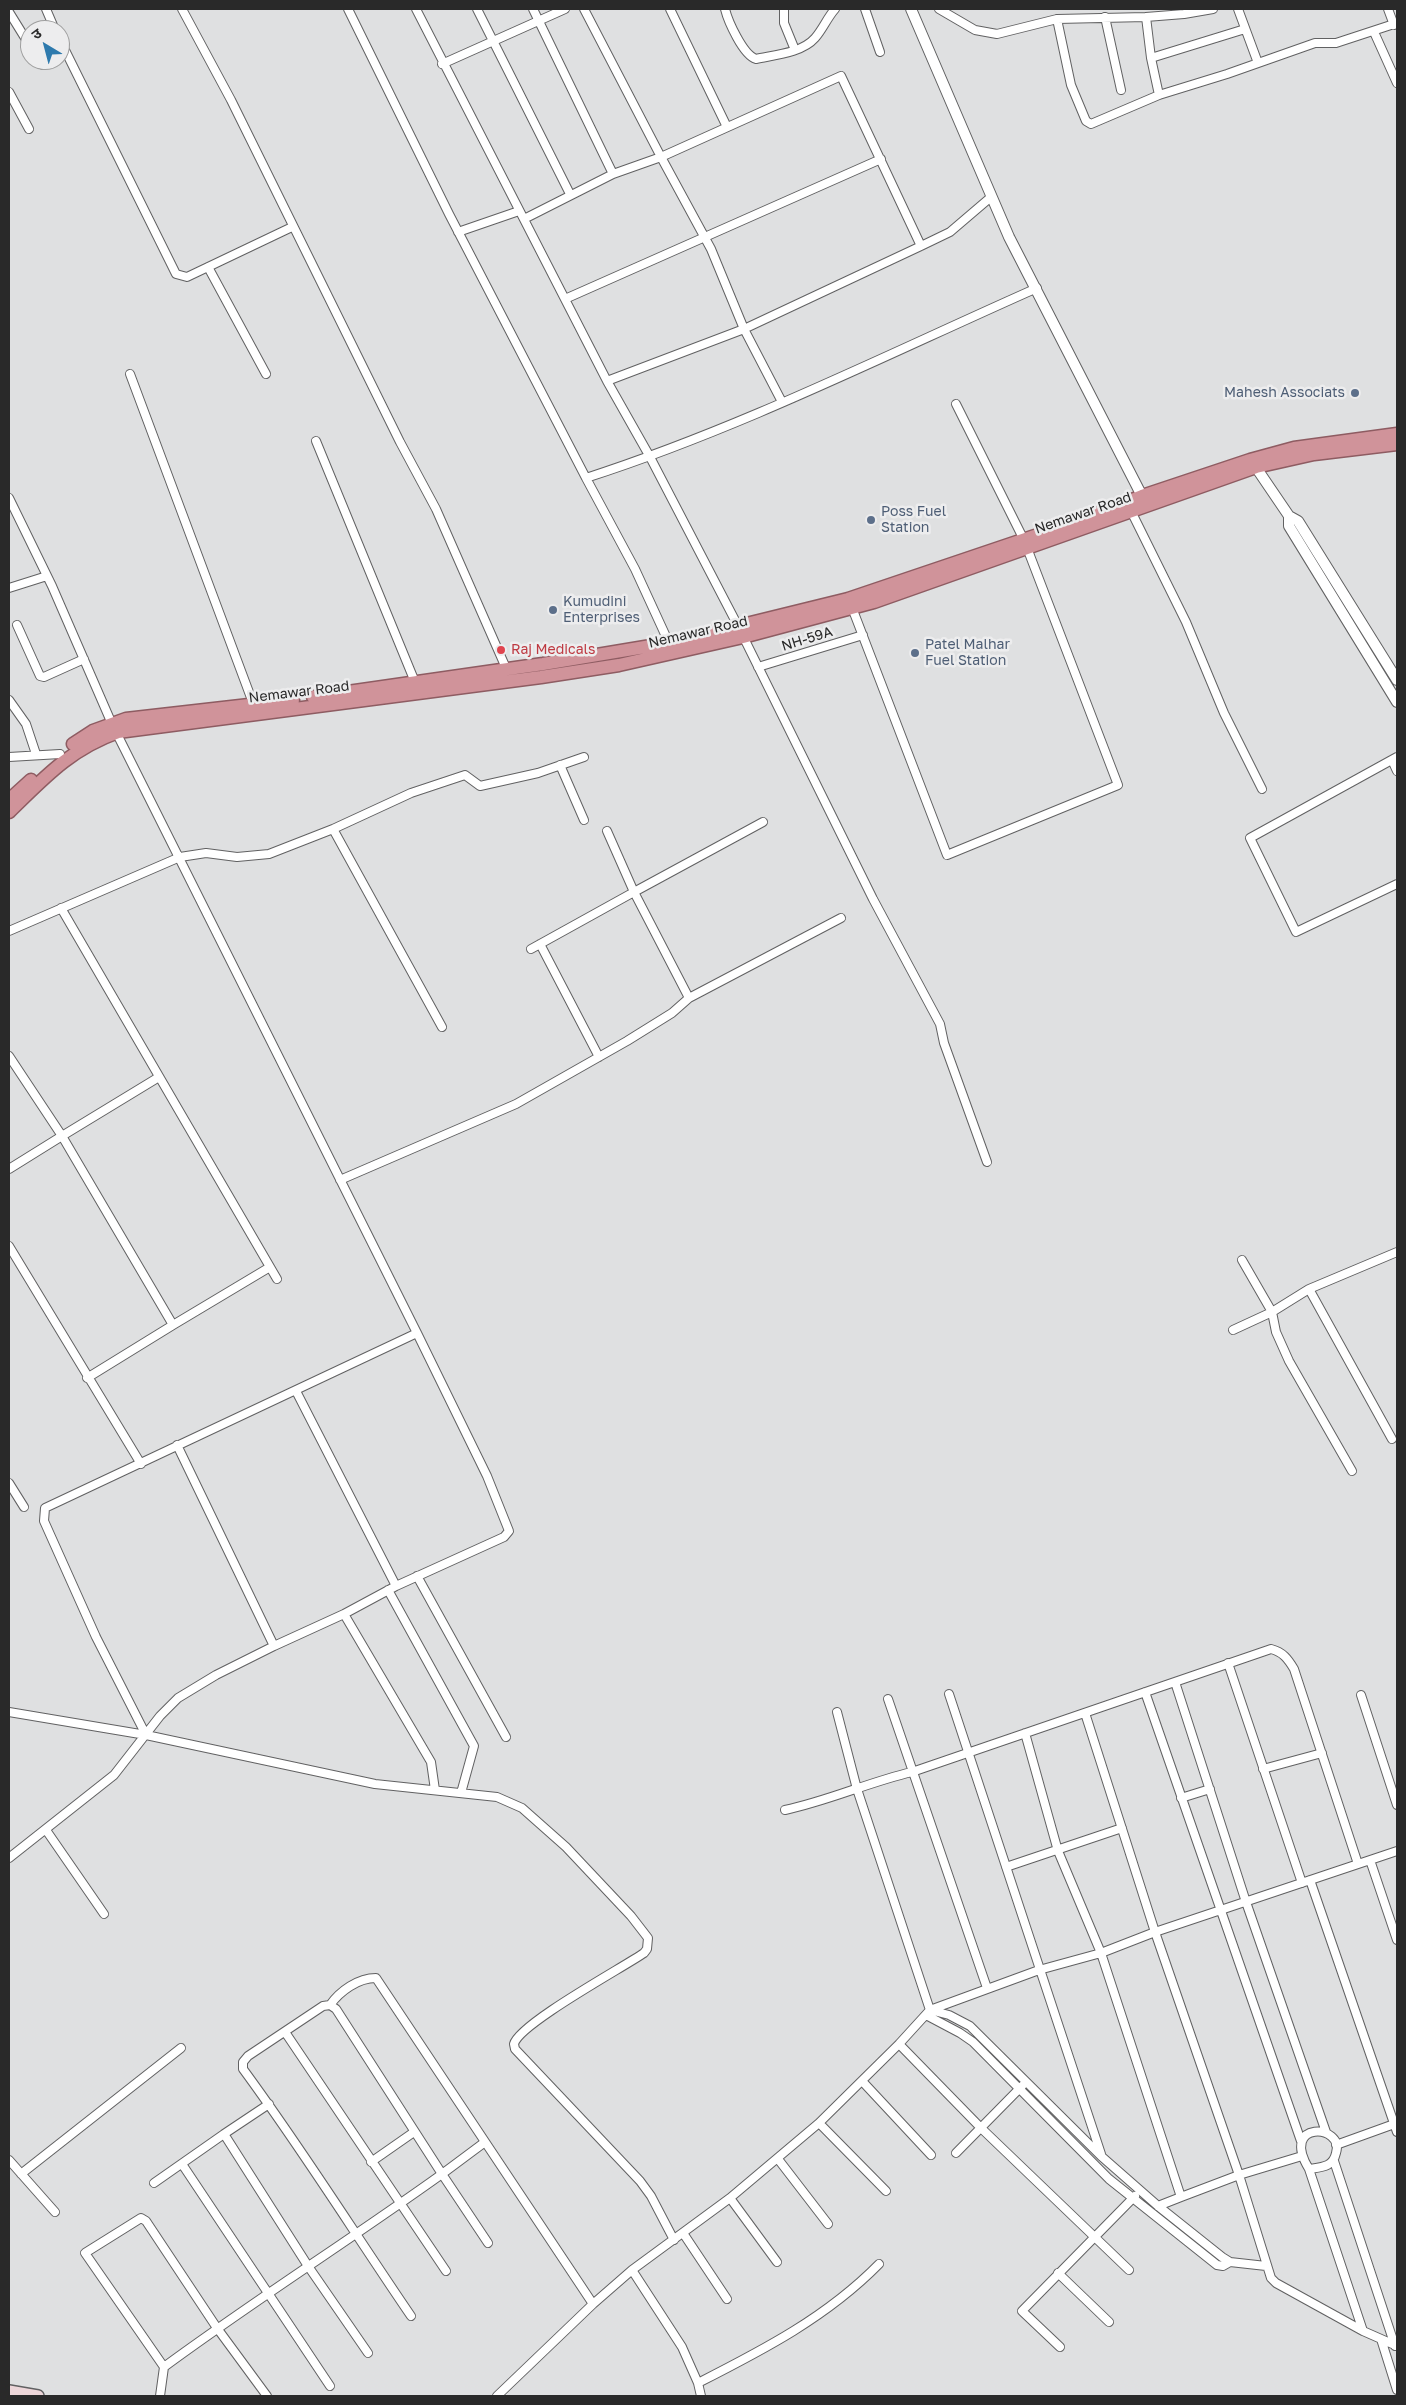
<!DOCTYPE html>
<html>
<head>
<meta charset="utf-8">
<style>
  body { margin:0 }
  #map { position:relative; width:1406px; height:2405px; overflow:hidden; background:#dfe0e1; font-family:"Golos Text","Noto Sans Devanagari",sans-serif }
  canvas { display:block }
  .frame { position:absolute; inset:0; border:10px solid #292929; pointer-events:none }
  .north { position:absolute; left:20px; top:20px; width:50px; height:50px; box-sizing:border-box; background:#ededee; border:1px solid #9f9f9f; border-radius:50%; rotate:323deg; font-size:14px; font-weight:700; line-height:20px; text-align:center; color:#292929 }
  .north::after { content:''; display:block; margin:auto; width:18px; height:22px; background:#2e7aad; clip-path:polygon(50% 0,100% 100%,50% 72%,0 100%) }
</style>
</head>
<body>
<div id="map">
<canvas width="1406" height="2405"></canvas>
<div class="frame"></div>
<div class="north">उ</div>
</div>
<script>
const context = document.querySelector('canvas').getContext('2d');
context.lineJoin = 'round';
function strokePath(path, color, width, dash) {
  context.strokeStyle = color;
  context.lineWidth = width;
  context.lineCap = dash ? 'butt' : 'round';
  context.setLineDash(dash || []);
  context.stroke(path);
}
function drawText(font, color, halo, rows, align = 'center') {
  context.font = font + ' "Golos Text",sans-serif';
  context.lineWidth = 5;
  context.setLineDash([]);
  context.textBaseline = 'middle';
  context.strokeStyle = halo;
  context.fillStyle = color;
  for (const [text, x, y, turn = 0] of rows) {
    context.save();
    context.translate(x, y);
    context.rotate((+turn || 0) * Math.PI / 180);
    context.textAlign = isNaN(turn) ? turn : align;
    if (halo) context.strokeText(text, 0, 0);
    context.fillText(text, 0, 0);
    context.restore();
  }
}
const minor = new Path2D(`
  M46,9L55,30
  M182,9L231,100L400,442L436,509L506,668
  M348,9L449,214L586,478C741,428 888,354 1037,288
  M416,9L607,381L650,457L738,626L873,899L940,1024L944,1043L987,1162
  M477,9L570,194
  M533,9L613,174
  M670,9L727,127
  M725,9C728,21 743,55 756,59C774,55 802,53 815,38C823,29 827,18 835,9
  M784,9V23L795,50
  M865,9L880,52
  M939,9L975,30L997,34L1057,19L1146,17L1184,14L1213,9
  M1238,9L1258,63
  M1388,9L1394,25
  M9,12L30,46
  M1105,17L1121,90
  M1146,17L1151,58
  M1057,19L1071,85L1086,121L1091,124L1159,95L1227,74L1315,43H1336L1397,23
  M1374,32L1397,83
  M60,40L176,274L187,277L292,227
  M38,60L43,65L55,60
  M442,64L565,9
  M9,92L29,129
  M1159,95L1151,58L1245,29
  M524,219L613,174L661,157L584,9
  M458,232L519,211
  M208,267L266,374
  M565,299L881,159
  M130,374L253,703
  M607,381L744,329L921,246L950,232L991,197
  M782,402L744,329L711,249L661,157L841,76L921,246
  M316,441L415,682
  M586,478L635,569L669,643
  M9,498L52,586L112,724L417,1333L487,1476L509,1531L504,1537L396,1586L344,1614L274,1646L216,1675L178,1698L160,1716L114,1775L9,1858
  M1131,511L1186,622L1224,713L1262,789
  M9,588L47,576
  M851,605L947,855L1118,785L1024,540L956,404
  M17,625L40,676L44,677L84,659
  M758,667L863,635
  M9,700L26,724L36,754
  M9,757L60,754
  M1397,757L1250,838L1296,932L1397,884
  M1392,760L1397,771
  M560,765L584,820
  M333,829L442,1027
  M607,831L634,892L763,822
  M61,908L277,1279
  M9,931L180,857L206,853L237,857L269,854L333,829L411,793L465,775L480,786L538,773L584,757
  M540,944L599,1057
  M689,998L841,918
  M9,1056L62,1136L159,1077
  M9,1169L62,1136L173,1325L87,1378
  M340,1180L516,1104L627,1041L672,1013L689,998L634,892L531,949
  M9,1246L141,1464
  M1242,1260L1272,1312L1276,1332L1289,1361L1352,1471
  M1309,1289L1392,1439
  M173,1325L270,1267
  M1233,1330L1272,1312L1309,1289L1397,1252
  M296,1391L396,1586
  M177,1445L274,1646
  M9,1483L24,1507
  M417,1576L506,1737
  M388,1590L474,1746L461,1793
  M344,1614L431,1762L435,1790
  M1228,1663L1302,1883
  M1175,1682L1246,1902L1326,2132
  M1145,1692L1301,2141
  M949,1694L1101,2154
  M1361,1695L1397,1805
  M888,1699L987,1988
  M9,1712L146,1735L375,1784L497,1797L522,1808L566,1847L631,1916L648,1938L647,1949L644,1953C622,1968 519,2024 514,2044L515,2049L640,2181L651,2196L674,2240
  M837,1712L857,1789L930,2010L949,2015L970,2026L1101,2156L1158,2206L1222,2257L1230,2262L1266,2266
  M1085,1713L1155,1932L1239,2175L1181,2197
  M1025,1733L1058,1851L1101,1953L1181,2197L1158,2206
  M146,1735L96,1637L44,1521L45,1508L417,1333
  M1263,1769L1322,1753
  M1181,1798L1210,1789
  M785,1810C828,1801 869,1782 912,1772L1271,1649C1283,1652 1288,1659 1294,1669L1358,1864
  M46,1830L104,1914
  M1370,1860L1397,1940
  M1006,1867L1122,1828
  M1310,1880L1397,2132
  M330,2005C340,1991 358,1978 376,1978L593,2304
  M926,2015L960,2033L973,2042L1109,2179L1217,2265L1223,2266L1230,2262
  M285,2032L446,2271
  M899,2044L981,2128L1129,2270
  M862,2081L931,2155
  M269,2104L224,2134L308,2266L368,2353
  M485,2142L442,2174L488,2243
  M1336,2145L1397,2123
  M956,2153L1022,2086
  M1302,2156L1239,2175L1271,2278L1276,2283L1363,2331L1397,2346
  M778,2159L828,2224
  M9,2160L55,2212
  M1334,2161L1395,2346
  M371,2162L414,2132
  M182,2164L330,2386
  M1309,2169C1322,2167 1333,2167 1336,2153C1345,2124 1279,2120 1309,2169L1363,2331
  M21,2174L181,2048
  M154,2183L224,2134
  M886,2191L819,2123L899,2044L930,2010L1039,1970L1101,1953L1155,1932L1397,1851
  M730,2198L777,2262
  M683,2233L727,2299
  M632,2270L682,2347L698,2383C763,2350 827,2317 879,2264
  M1058,2273L1109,2322
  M1381,2339L1397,2390
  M1060,2347L1022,2311L1135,2196
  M164,2367C255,2300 350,2240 442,2174L336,2009L330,2005L323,2006L248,2056L243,2062V2069C302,2149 355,2234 411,2316
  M698,2383L701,2396
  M160,2396L164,2367L85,2253L141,2218L146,2221L217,2328L267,2396
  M497,2396L593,2304L632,2270L730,2198L819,2123`);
const tertiary = new Path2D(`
  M911,9L1009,237L1142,496
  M1253,463L1289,516L1298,521L1397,680
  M1289,516V526L1397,702`);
const secondary = new Path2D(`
  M9,2391L38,2396`);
const trunk = new Path2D(`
  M313,697L543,664L669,643L848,599L1076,522L1142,496L1250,460L1294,448L1397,434
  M73,744L93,731L126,719L293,700
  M9,800L31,780
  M9,812C44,778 70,749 118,732L541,677L619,665L743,637L874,602L1256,467L1314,454L1397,444`);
strokePath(minor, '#616162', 10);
strokePath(tertiary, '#616162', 12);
strokePath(secondary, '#616162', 14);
strokePath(trunk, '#8e5c62', 15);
strokePath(minor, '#fff', 8);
strokePath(tertiary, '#fff', 10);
strokePath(secondary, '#edd6d9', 11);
strokePath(trunk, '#d0939a', 12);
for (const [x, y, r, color] of [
  [1355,393,5,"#5c6f8a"],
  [871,520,5,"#5c6f8a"],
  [553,610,5,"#5c6f8a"],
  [501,650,5,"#e0444e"],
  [915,653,5,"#5c6f8a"]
]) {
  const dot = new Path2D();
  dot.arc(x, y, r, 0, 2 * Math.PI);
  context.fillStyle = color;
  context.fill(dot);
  strokePath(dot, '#ededee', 2);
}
drawText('14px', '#4e5e75', '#ededee', [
  ["Mahesh Associats",1345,393,"right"],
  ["Poss Fuel",881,512],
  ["Station",881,528],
  ["Kumudini",563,602],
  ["Enterprises",563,618],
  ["Patel Malhar",925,645],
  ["Fuel Station",925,661]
], 'left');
drawText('14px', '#292929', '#ededee', [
  ["Nemawar Road",1083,513,-19],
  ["Nemawar Road",698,632,-13],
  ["NH-59A",807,639,-17],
  ["Nemawar Road",299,692,-7]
]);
drawText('14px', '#be3a42', '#ededee', [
  ["Raj Medicals",511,650]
], 'left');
</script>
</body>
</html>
